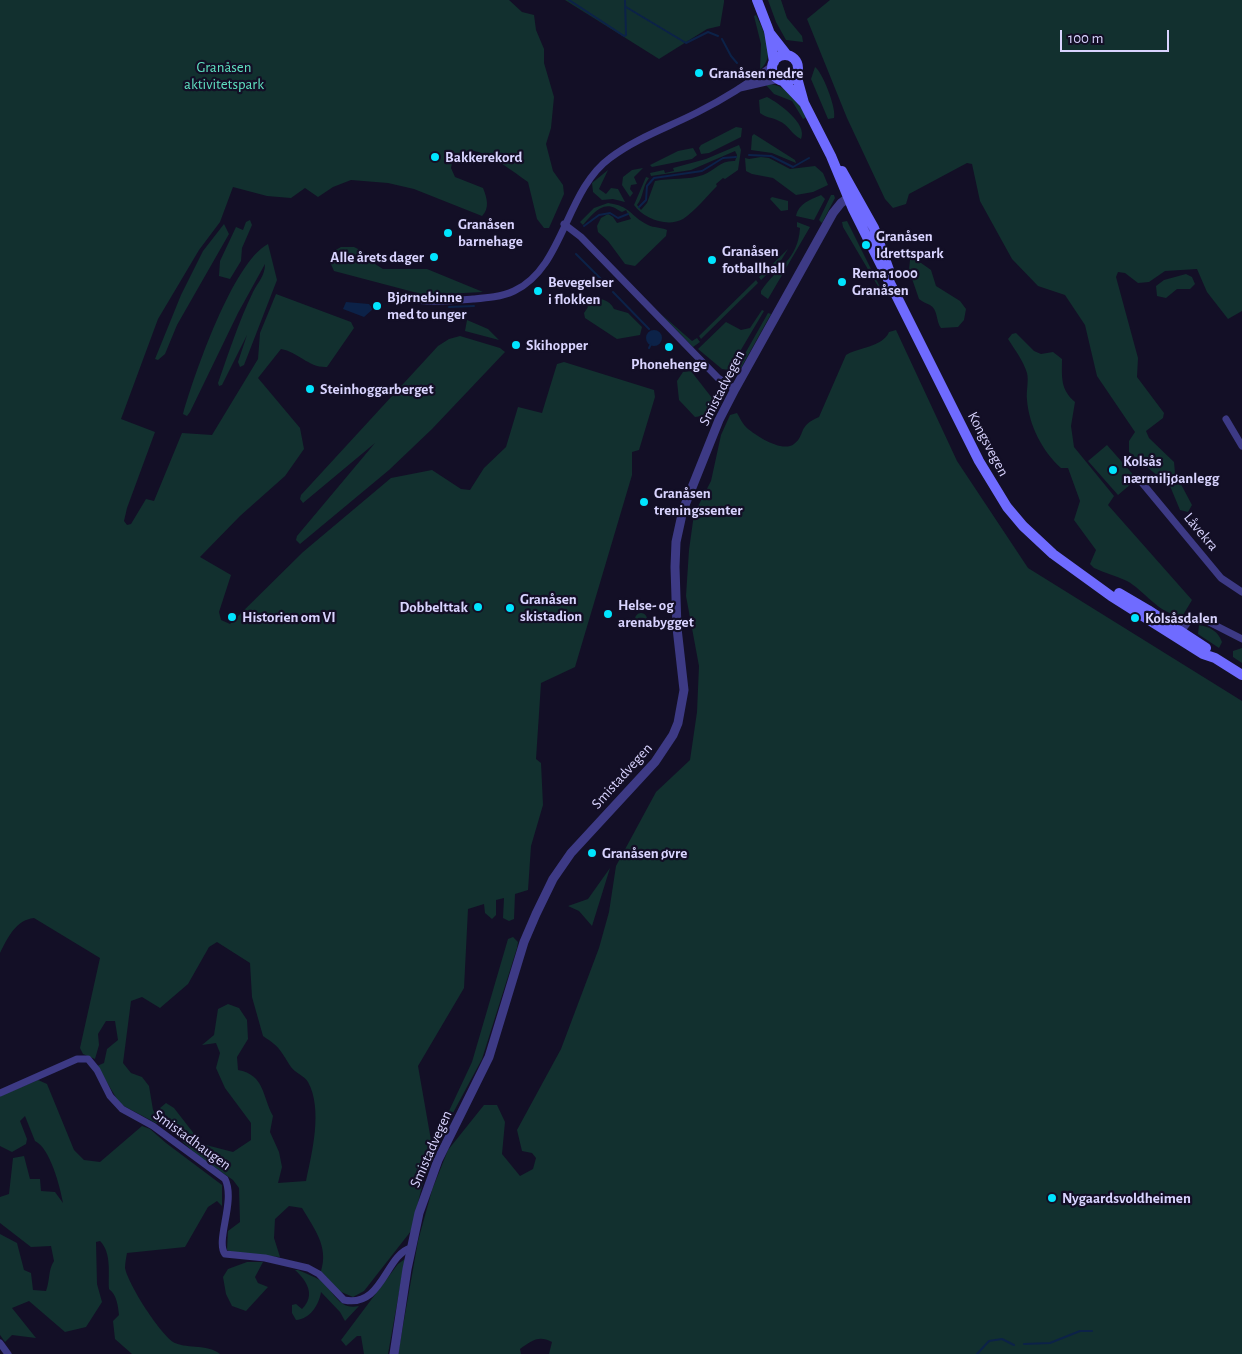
<!DOCTYPE html>
<html>
<head>
<meta charset="utf-8">
<style>
  body { margin:0 }
  #map { position:relative; width:1242px; height:1354px; overflow:hidden; background:#130f26; font-family:"Alegreya Sans",sans-serif }
  canvas { display:block }
  .scale { position:absolute; left:1060px; top:30px; width:109px; height:22px; box-sizing:border-box; border:2px solid #d9d4ff; border-top:0; padding-left:6px; font-size:15px; line-height:18px; white-space:nowrap; color:#d9d4ff; -webkit-text-stroke:4px #130f26; paint-order:stroke }
</style>
</head>
<body>
<div id="map">
<canvas width="1242" height="1354"></canvas>
<div class="scale">100 m</div>
</div>
<script>
const context = document.querySelector('canvas').getContext('2d');
context.lineJoin = 'round';
function paint(path, color) {
  context.fillStyle = color;
  context.fill(path, 'evenodd');
}
function strokePath(path, color, width, dash) {
  context.strokeStyle = color;
  context.lineWidth = width;
  context.lineCap = dash ? 'butt' : 'round';
  context.setLineDash(dash || []);
  context.stroke(path);
}
function drawText(font, color, halo, rows, align = 'center') {
  context.font = font + ' "Alegreya Sans",sans-serif';
  context.lineWidth = 4.5;
  context.setLineDash([]);
  context.textBaseline = 'middle';
  context.strokeStyle = halo;
  context.fillStyle = color;
  for (const [text, x, y, turn = 0] of rows) {
    context.save();
    context.translate(x, y);
    context.rotate((+turn || 0) * Math.PI / 180);
    context.textAlign = isNaN(turn) ? turn : align;
    if (halo) context.strokeText(text, 0, 0);
    context.fillText(text, 0, 0);
    context.restore();
  }
}
paint(new Path2D(`
  M0,0H509L522,12L534,15L536,30L544,49V63L554,97L551,128L546,144L553,171L563,185L564,194L549,228H544L537,219L528,182C515,173 484,148 468,151C463,152 458,155 453,158L451,168L455,177L483,188C487,198 490,208 482,216L414,189L388,183L351,180L333,187L318,197L305,188L291,198L267,196L233,187L220,222L199,250L158,319L121,419L155,432L127,508L124,521L127,525L131,524L146,499L154,501L182,433L212,435L258,359L260,333L276,294L351,322L354,328L327,367C309,368 298,352 281,349L258,378L300,428L304,449L285,476L240,516L200,557L231,575L219,612L221,620L230,624L303,552L391,478L432,470L461,489L470,490L484,468L506,447L518,407L542,413L557,364L564,362L654,390L655,397L639,450L632,452V475L575,667L541,683L536,759L541,763L543,805L531,846L528,890L515,894L514,919L509,921L503,918L504,898L496,900V915L492,919L485,913L484,904L468,909L464,988L418,1066L432,1146L411,1231L364,1291L353,1297L339,1291L321,1271C329,1247 314,1228 302,1208L289,1206L275,1219L274,1238L280,1257L237,1254L227,1250L228,1231L240,1222L239,1188L233,1180L198,1156L183,1142L160,1108L166,1103L174,1108L202,1144L233,1152L251,1140V1123L225,1088L216,1068L220,1053L216,1043L202,1045L214,1035L218,1009L228,1004L239,1008L247,1020L248,1039L237,1057L238,1070C265,1075 262,1096 273,1116L270,1132L279,1152L282,1167L278,1183L306,1181C312,1153 323,1109 308,1082C305,1076 295,1073 291,1067C280,1050 281,1048 263,1036L252,997L250,963L217,942L209,947L188,984L160,1008L142,997L131,1001L123,1063L131,1073L142,1077L149,1086L153,1110L161,1123H156L120,1104L97,1066L104,1063L107,1049L118,1040L115,1021H106L98,1034L99,1045L95,1059L83,1054L80,1048L100,958L34,918C16,920 8,937 0,953Z
  M565,0H724V2L720,26L707,29L659,59Z
  M768,0H781L787,18L802,36L803,42L786,40L776,22Z
  M830,0H1242V311L1228,319L1207,292L1197,269L1165,271L1149,282L1138,283L1125,273L1118,272L1116,277L1138,358L1137,377L1164,413L1163,418L1146,431L1149,438L1174,462L1175,473L1192,505L1188,512L1180,510L1170,486L1129,452V441L1135,432L1097,376L1085,325L1065,295L1038,286L1012,259L980,201L972,164L967,163L909,194L906,204L893,208L885,199L847,118L807,19Z
  M756,15C764,32 777,55 760,70L761,44L754,16Z
  M815,67C822,71 837,109 834,118L828,119L811,79Z
  M771,84C789,87 798,102 807,117L803,119L792,101L774,94L766,85Z
  M767,97C779,103 808,124 801,139C791,134 788,124 779,121C772,117 766,118 760,113L759,100Z
  M736,127L742,128L741,137L709,153L701,154L699,148L701,145Z
  M754,134L795,160L796,163L772,153L751,150L752,136Z
  M739,145L741,150L738,170L725,179L723,178L716,184L717,186C706,197 695,211 683,219C667,228 643,218 634,205L646,177L649,178C642,187 644,196 637,205L641,210L647,203L655,181C670,178 689,180 703,175C716,170 720,160 735,161L737,155L735,151L691,170L651,176L650,173L664,170L665,173L674,171L673,168L706,159Z
  M693,148L697,155L692,159L652,167L650,165L678,151Z
  M761,157L769,158L790,169L815,166L823,173L828,185L813,192L796,195L773,178L752,174L746,171L745,158L749,159Z
  M643,168L634,177L637,184L631,185L630,189L633,193L630,197L622,185L623,177L632,170Z
  M608,170L599,189L606,194L611,188L618,189L625,202L613,199L602,200L593,192L592,183Z
  M821,195L825,199L814,220L796,216C799,203 810,200 821,195Z
  M831,195H834L835,198L822,223L819,220Z
  M772,197L788,201V210L781,211L770,199Z
  M608,203C631,206 630,216 648,225C654,228 661,227 667,230L666,236L635,266L625,264L608,241L598,232L597,226L601,218L608,214L613,217L617,223L631,219L626,210L622,212C619,211 617,209 615,208C601,201 590,217 583,225L580,222L594,208Z
  M250,220L252,225L242,248L241,261L230,279L219,276L220,261L236,227L243,230L246,222Z
  M847,221L880,287L879,288L843,227L842,222Z
  M797,222L810,227L768,299L761,294V291C777,267 798,260 800,228L797,227Z
  M224,224L229,234L177,325L165,354L158,360L155,359L181,295L203,251Z
  M268,244L277,280L244,365L240,367L238,362L247,335L222,385L219,386L218,383C229,352 239,321 253,292C258,282 265,276 265,264L238,313L190,412L187,416L183,414C194,375 233,262 268,244Z
  M354,247L362,251L375,264L383,269H427L483,292L425,295L334,271L329,260L332,252L341,247Z
  M788,249L780,262L761,280L759,277Z
  M914,258L931,270L936,286L960,301L966,309L964,320L958,327L941,328C936,322 938,309 930,305C926,303 923,302 919,299L909,270L910,260Z
  M1186,274L1192,277L1195,284L1190,289H1177L1166,298L1157,296L1156,286L1164,280Z
  M756,280L758,283L701,339L699,336Z
  M587,296C597,298 610,299 614,309L628,313L642,327L640,335L617,339L585,318L584,313L588,307L583,300Z
  M762,310L764,311L729,370L722,369L698,349L726,322L741,330L750,328Z
  M768,313L771,314L741,368L738,366Z
  M661,314L692,341L697,338L700,342L693,347Z
  M467,320L488,329L499,340L465,331Z
  M896,330L957,461L1028,568L1242,701V1354H549L552,1342C539,1335 532,1340 520,1349L521,1354H398L418,1241L432,1190L448,1150L484,1105H497L505,1122L502,1154L520,1176L533,1169L536,1158L532,1153L522,1151L517,1130L561,1049L599,948L609,912L616,866L656,792L690,760L697,712L699,666L686,596L689,550L694,514L711,481L721,435L730,415L737,413C740,418 743,425 748,429C757,436 782,453 794,444C806,435 797,426 819,417L846,355C857,348 883,347 889,332Z
  M1016,333L1034,351L1041,354L1053,352L1062,359C1062,377 1060,389 1075,402L1071,426L1074,447L1114,496L1108,505L1192,600L1183,615C1162,618 1144,590 1127,581C1116,576 1105,573 1094,568L1090,564L1096,550L1074,520L1080,501L1068,468H1061C1042,451 1029,425 1027,400C1026,391 1029,381 1027,373C1023,360 1015,350 1008,339L1012,334Z
  M460,336L500,348L505,352L432,429L389,470L300,544L296,540L297,536L375,443L303,503L300,499L301,495L438,346L449,339Z
  M691,371L712,398C710,409 708,416 695,417L679,400L677,381L683,372Z
  M1107,445L1137,479L1118,495L1088,461Z
  M635 619a6 6 0 1 1 12 0a6 6 0 1 1-12 0Z
  M1199,625C1210,627 1218,631 1222,642L1219,648L1198,634Z
  M1242,648V663L1233,657V651Z
  M610,868L592,926L579,911L568,906L588,899Z
  M513,937L518,942L517,948L482,1059L453,1113L449,1111L472,1062L508,939Z
  M38,1080L47,1084L74,1150L84,1160L100,1162L142,1126L150,1129L166,1143L222,1185V1206L217,1201L208,1207L185,1247L127,1253C126,1258 125,1264 125,1268C128,1284 161,1336 175,1343C189,1349 208,1344 220,1354H132L115,1339L113,1321L119,1315C118,1306 117,1295 109,1289C108,1274 112,1253 100,1241L96,1242L97,1284L102,1302L86,1327L65,1332L29,1301L12,1308L36,1338L12,1335L5,1342L0,1335V1234L17,1243L24,1270L31,1273L33,1290L46,1291C50,1281 48,1270 54,1261L51,1246L31,1247L0,1223V1197L9,1194L13,1158L24,1156L30,1179H40L41,1191L55,1192L63,1203C60,1186 50,1148 35,1141L25,1116L20,1121L27,1139L26,1144L12,1152L0,1146V1096Z
  M405,1259L388,1354H364L361,1336H357L346,1346L341,1340L398,1264Z
  M247,1262H263L255,1277L258,1283L268,1287L246,1311L232,1306L226,1294L223,1277L228,1269Z
  M295,1270H298C305,1273 313,1276 320,1280C334,1291 339,1311 359,1306L345,1321L340,1312L321,1292C319,1305 310,1319 296,1320L292,1313V1305L296,1304L302,1309C316,1295 307,1281 295,1270Z`), '#12302f');
paint(new Path2D(`
  M346,302L369,304L373,309L364,317L343,309Z
  M646 338a8 8 0 1 1 16 0a8 8 0 1 1-16 0Z`), '#0c2248');
strokePath(new Path2D(`
  M569,0L624,36L626,35L625,0
  M626,7L686,43L708,32L718,36
  M722,39L731,56L737,63
  M749,155L771,156L793,167L809,158
  M639,207L646,200L647,186L654,178L702,171L723,158L736,157
  M584,226L599,215L610,213L618,218L628,214
  M576,254L603,281
  M613,292L649,329
  M449,307L474,306
  M649,348L651,344
  M1024,1344L1050,1343L1080,1331H1092
  M977,1354L989,1341L1002,1339L1014,1345`), '#0c2248', 2);
strokePath(new Path2D(`
  M740,88L779,79
  M564,224L581,237L718,378L735,389
  M405,298C428,303 449,301 473,299C486,298 501,297 514,291C564,268 565,191 610,158C636,138 669,127 698,112C724,99 749,83 772,66
  M1226,419L1242,446
  M1143,484L1221,578L1242,592
  M1178,635L1189,621L1201,618L1242,639
  M0,1093L77,1059H88L97,1070L110,1096L122,1109L153,1126L225,1179C236,1201 215,1241 225,1254L265,1258L308,1268L319,1274L344,1300C383,1308 385,1255 411,1248
  M0,1343L8,1354`), '#3d3a85', 7);
strokePath(new Path2D(`
  M394,1354L407,1269L419,1213L438,1160L489,1057L524,942L536,914L553,879L571,853L655,762L673,735L678,723L684,690L677,628L675,567L676,542L683,510L719,420L735,389L833,213L841,203L854,194`), '#3d3a85', 9);
strokePath(new Path2D(`
  M757,0L769,31L774,62
  M769,32L787,55
  M772 68a13 13 0 1 1 26 0a13 13 0 1 1-26 0Z
  M796,74L804,103L831,156L853,209L979,461L1007,507L1023,526L1053,554L1111,596L1203,654L1215,658L1242,675
  M783,81L804,103
  M842,171L874,228L889,270
  M1119,593L1148,610L1206,648`), '#6f6bff', 10);
for (const [x, y, r, color] of [
  [699,73,5,"#00e5ff"],
  [435,157,5,"#00e5ff"],
  [448,233,5,"#00e5ff"],
  [866,245,5,"#00e5ff"],
  [434,257,5,"#00e5ff"],
  [712,260,5,"#00e5ff"],
  [842,282,5,"#00e5ff"],
  [538,291,5,"#00e5ff"],
  [377,306,5,"#00e5ff"],
  [516,345,5,"#00e5ff"],
  [669,347,5,"#00e5ff"],
  [310,389,5,"#00e5ff"],
  [1113,470,5,"#00e5ff"],
  [644,502,5,"#00e5ff"],
  [478,607,5,"#00e5ff"],
  [510,608,5,"#00e5ff"],
  [608,614,5,"#00e5ff"],
  [232,617,5,"#00e5ff"],
  [1135,618,5,"#00e5ff"],
  [592,853,5,"#00e5ff"],
  [1052,1198,5,"#00e5ff"]
]) {
  const dot = new Path2D();
  dot.arc(x, y, r, 0, 2 * Math.PI);
  context.fillStyle = color;
  context.fill(dot);
  strokePath(dot, '#130f26', 2);
}
drawText('15px', '#5fe0c0', '#130f26', [
  ["Granåsen",224,67],
  ["aktivitetspark",224,84]
]);
drawText('bold 15px', '#d9d4ff', '#130f26', [
  ["Granåsen nedre",709,73],
  ["Bakkerekord",445,157],
  ["Granåsen",458,224],
  ["barnehage",458,241],
  ["Granåsen",876,236],
  ["Idrettspark",876,253],
  ["Granåsen",722,251],
  ["fotballhall",722,268],
  ["Alle årets dager",424,257,"right"],
  ["Rema 1000",852,273],
  ["Granåsen",852,290],
  ["Bevegelser",548,282],
  ["i flokken",548,299],
  ["Bjørnebinne",387,297],
  ["med to unger",387,314],
  ["Skihopper",526,345],
  ["Phonehenge",669,364,"center"],
  ["Steinhoggarberget",320,389],
  ["Kolsås",1123,461],
  ["nærmiljøanlegg",1123,478],
  ["Granåsen",654,493],
  ["treningssenter",654,510],
  ["Granåsen",520,599],
  ["skistadion",520,616],
  ["Helse- og",618,605],
  ["arenabygget",618,622],
  ["Dobbelttak",468,607,"right"],
  ["Historien om VI",242,617],
  ["Kolsåsdalen",1145,618],
  ["Granåsen øvre",602,853],
  ["Nygaardsvoldheimen",1062,1198]
], 'left');
drawText('15px', '#d9d4ff', '#130f26', [
  ["Smistadvegen",722,388,-63],
  ["Kongsvegen",988,444,62],
  ["Låvekra",1201,532,50],
  ["Smistadvegen",622,776,-48],
  ["Smistadhaugen",192,1140,36],
  ["Smistadvegen",431,1149,-66]
]);
</script>
</body>
</html>
